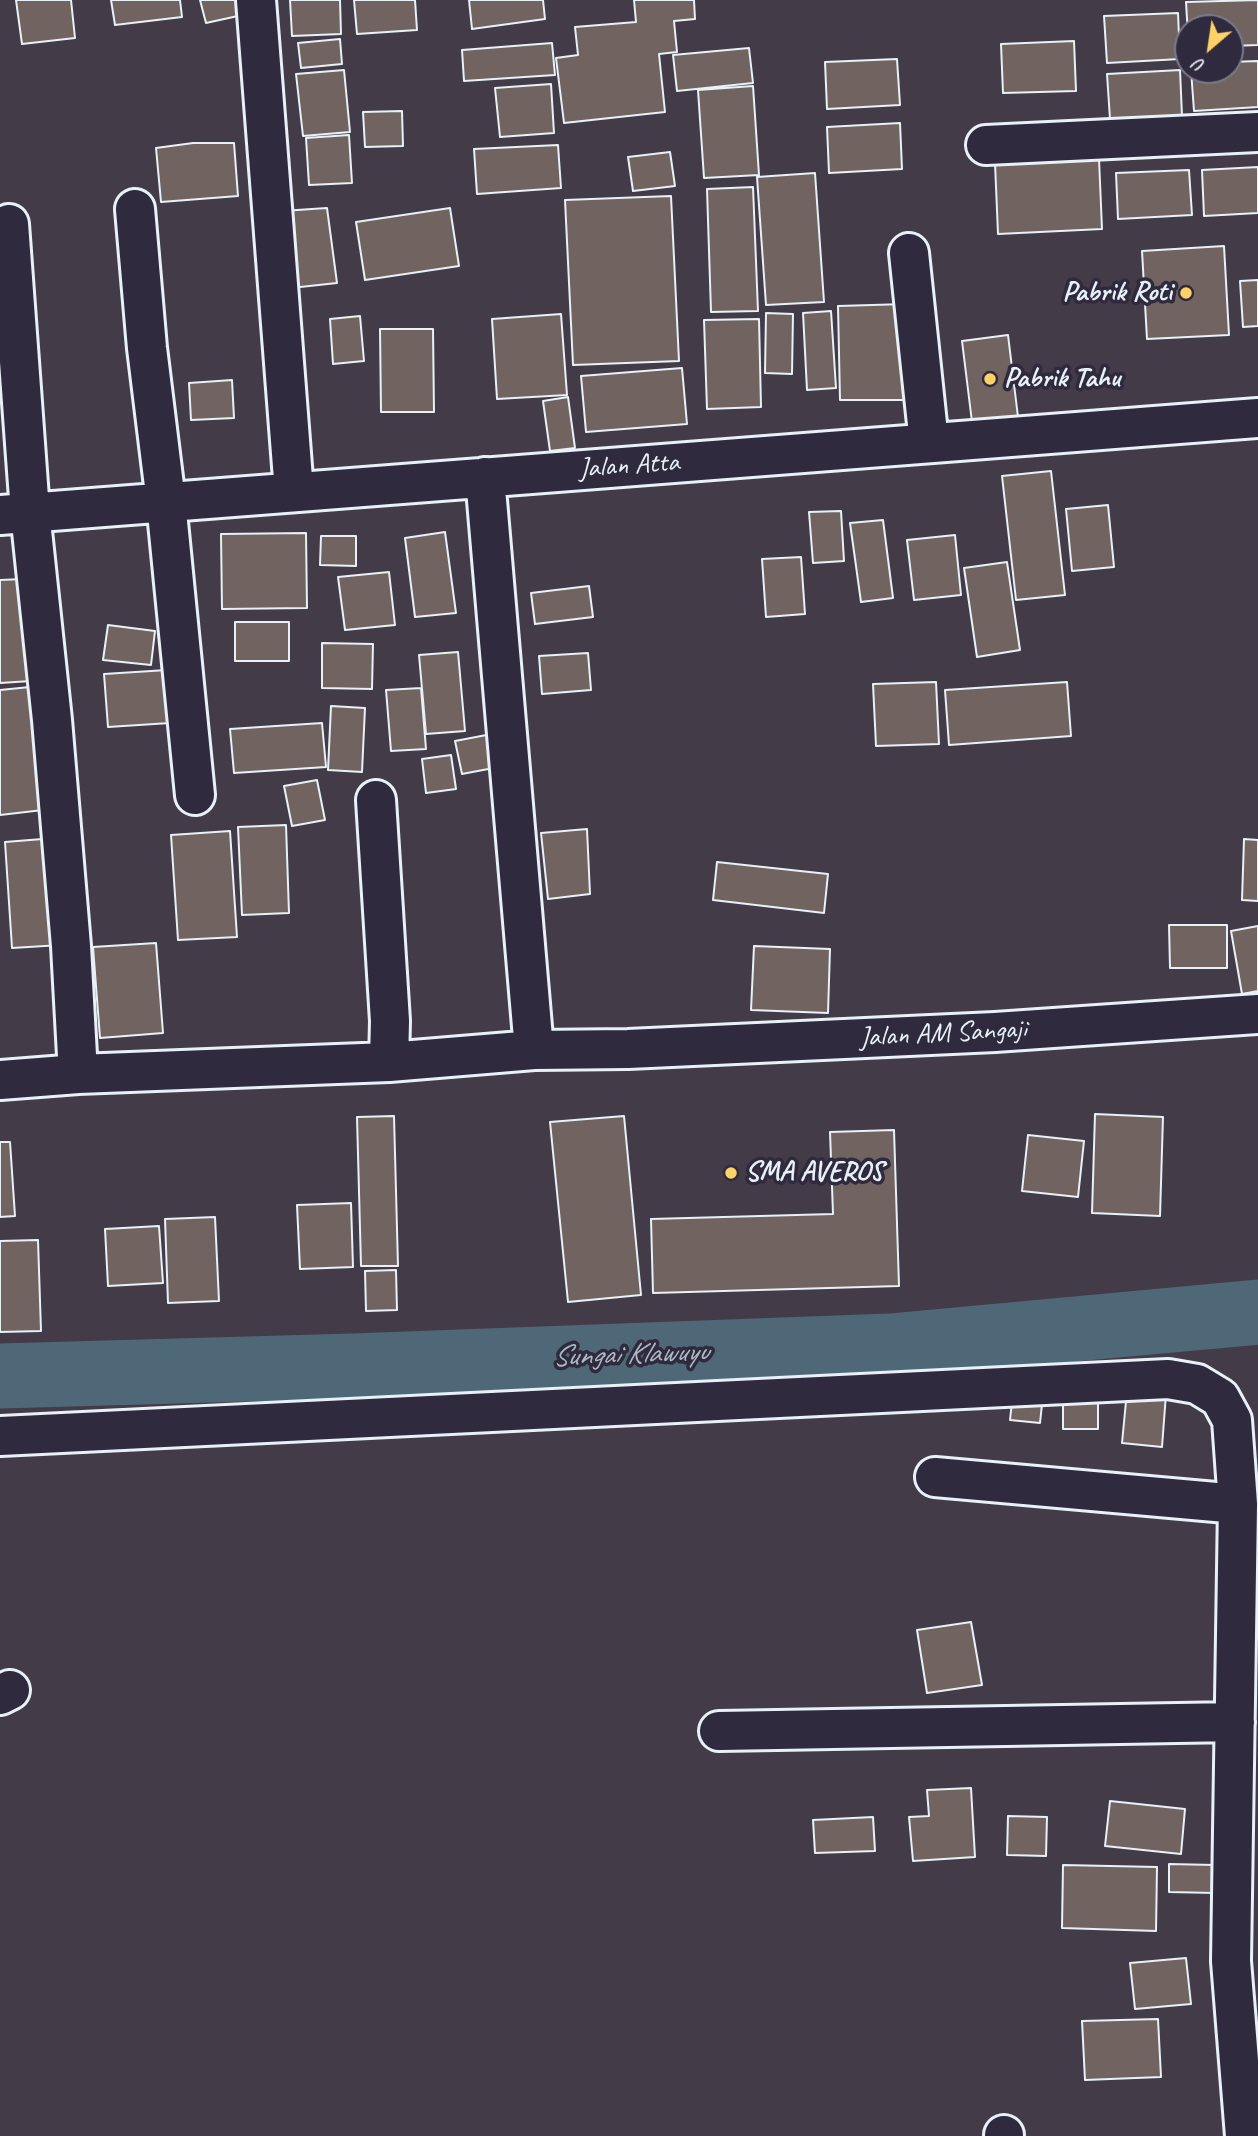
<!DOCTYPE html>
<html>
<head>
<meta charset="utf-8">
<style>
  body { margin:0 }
  #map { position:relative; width:1258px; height:2136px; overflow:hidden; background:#433b48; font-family:Caveat,sans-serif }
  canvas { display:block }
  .north { position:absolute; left:1174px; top:14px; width:70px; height:70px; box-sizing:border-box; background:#2f2a3d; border:2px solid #797a88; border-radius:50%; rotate:209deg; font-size:19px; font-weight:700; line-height:28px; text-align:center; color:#e8f1f8 }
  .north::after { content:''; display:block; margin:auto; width:24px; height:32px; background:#ffd166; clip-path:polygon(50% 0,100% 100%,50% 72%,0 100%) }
</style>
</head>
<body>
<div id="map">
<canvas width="1258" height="2136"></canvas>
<div class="north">U</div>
</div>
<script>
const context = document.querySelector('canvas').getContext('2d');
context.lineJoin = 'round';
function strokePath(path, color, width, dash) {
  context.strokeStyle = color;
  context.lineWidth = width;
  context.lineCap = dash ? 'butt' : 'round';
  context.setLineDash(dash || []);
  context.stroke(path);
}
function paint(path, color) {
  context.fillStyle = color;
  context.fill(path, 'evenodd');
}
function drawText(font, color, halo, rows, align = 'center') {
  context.font = font + ' Caveat,sans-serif';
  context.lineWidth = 7;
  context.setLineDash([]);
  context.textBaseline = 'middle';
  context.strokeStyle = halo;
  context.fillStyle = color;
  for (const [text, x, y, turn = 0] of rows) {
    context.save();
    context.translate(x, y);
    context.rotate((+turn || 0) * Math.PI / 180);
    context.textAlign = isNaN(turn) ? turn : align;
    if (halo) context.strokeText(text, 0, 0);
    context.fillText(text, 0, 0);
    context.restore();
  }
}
strokePath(new Path2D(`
  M0,1376L353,1366L890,1346L1258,1312`), '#4f6878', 65);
const building = new Path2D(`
  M16,0H71L75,38L22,44Z
  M111,0H180L182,17L115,25Z
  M200,0H243L247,14L206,23Z
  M290,0H340L341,34L292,36Z
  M354,0H415L417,30L357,34Z
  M469,0H543L545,19L472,29Z
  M634,0H694L695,19L674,21L677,52L659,54L665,112L564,123L556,58L578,55L575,27L636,22Z
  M1258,0V45L1230,46V28H1188V36L1186,2Z
  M1178,13L1180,59L1107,63L1104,16Z
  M340,39L342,64L301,68L298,43Z
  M1074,41L1076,91L1003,93L1001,44Z
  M552,43L555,75L464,81L462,50Z
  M749,48L753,83L677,91L673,55Z
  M897,59L900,105L827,109L825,62Z
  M1258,61V107L1194,111L1191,70H1230V62Z
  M344,70L350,132L303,136L296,74Z
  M1180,70L1182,116L1110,119L1107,74Z
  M551,84L554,133L500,137L495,88Z
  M753,86L759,175L704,178L698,90Z
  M402,111L403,146L365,147L363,112Z
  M900,123L902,169L829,173L827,127Z
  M349,135L352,183L309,185L306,138Z
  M193,143H234L238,196L161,202L156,148Z
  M558,145L561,188L477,194L474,149Z
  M670,152L675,186L633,191L628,157Z
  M1099,159L1102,229L998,234L995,163Z
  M1258,167V213L1204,216L1202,170Z
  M1189,170L1192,215L1118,219L1116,173Z
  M815,173L824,302L766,305L757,177Z
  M753,187L758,311L711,312L707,189Z
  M671,196L679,361L573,365L565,200Z
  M327,208L337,283L291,288L282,211Z
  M450,208L459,266L365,280L356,222Z
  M1224,246L1229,335L1147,339L1142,251Z
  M1258,280V326L1243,327L1240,281Z
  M906,304L908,400H840L838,306Z
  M831,311L836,388L807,390L803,313Z
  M766,313L793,314L792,374L765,373Z
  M561,314L567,395L497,399L492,319Z
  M360,316L364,361L333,364L330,319Z
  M759,319L761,407L707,409L704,320Z
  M380,329H433L434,412H381Z
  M1008,335L1018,417L972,422L962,341Z
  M682,368L687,424L586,432L581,376Z
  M232,380L234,418L191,420L189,383Z
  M568,397L575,448L550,451L543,401Z
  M1051,471L1065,595L1016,600L1002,476Z
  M1108,505L1114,567L1072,571L1066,509Z
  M841,511L844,561L813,563L809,512Z
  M883,520L893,598L861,602L850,523Z
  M445,532L456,613L415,617L405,538Z
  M306,533L307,608L222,609L221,534Z
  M955,535L961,595L914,600L907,540Z
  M321,536H356V566L320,565Z
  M801,557L805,614L766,617L762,559Z
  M1007,562L1020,650L977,657L964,568Z
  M389,572L395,625L345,630L338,577Z
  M24,579L31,681L0,683V580Z
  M589,586L593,617L535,624L531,593Z
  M235,622H289V661H235Z
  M108,625L155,631L151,665L103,660Z
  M322,643L373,644L372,689L322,688Z
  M458,652L465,731L426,734L419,655Z
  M588,653L591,690L542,694L539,656Z
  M167,670L170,723L108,727L104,674Z
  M936,682L939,744L876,746L873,684Z
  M1067,682L1071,736L949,745L945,690Z
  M30,687L43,810L0,815V690Z
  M421,688L426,749L391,751L386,690Z
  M331,706L365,708L362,772L328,770Z
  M322,723L326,767L234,773L230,729Z
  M497,733L504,766L462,774L455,741Z
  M451,755L456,789L426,793L422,759Z
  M317,780L325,820L292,826L284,786Z
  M286,825L289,913L242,915L238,827Z
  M587,829L590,894L548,899L541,833Z
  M230,831L237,937L178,940L171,835Z
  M55,838L61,945L12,948L5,842Z
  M1244,839L1258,840V901L1242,900Z
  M717,862L828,874L824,913L713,900Z
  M1169,925H1227V968H1170Z
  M1258,926V991L1242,994L1231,931Z
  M156,943L163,1033L100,1038L93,947Z
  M754,946L830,949L828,1013L751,1010Z
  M1095,1114L1163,1117L1160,1216L1092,1213Z
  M394,1116L398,1266H361L357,1117Z
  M624,1116L641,1295L568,1302L550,1122Z
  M894,1130L899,1286L653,1293L651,1219L833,1214L830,1132Z
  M1028,1135L1084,1141L1078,1197L1022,1191Z
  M0,1142H10L15,1216L0,1217Z
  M351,1203L353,1267L300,1269L297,1205Z
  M215,1217L219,1301L168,1303L165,1219Z
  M159,1226L163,1283L108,1286L105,1229Z
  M38,1240L41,1331L0,1332V1241Z
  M396,1270L397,1310L366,1311L365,1271Z
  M1063,1385H1098V1429H1063Z
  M1127,1391L1166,1394L1162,1447L1122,1443Z
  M1013,1392L1043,1395L1040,1423L1010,1420Z
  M971,1622L982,1685L927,1693L917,1630Z
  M971,1788L975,1857L913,1861L909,1817L929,1816L927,1790Z
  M1110,1801L1185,1809L1181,1854L1105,1846Z
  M1008,1816L1047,1817L1046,1856L1007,1855Z
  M873,1817L875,1851L815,1853L813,1820Z
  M1169,1864L1215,1865V1893L1169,1892Z
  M1063,1865L1157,1867L1156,1931L1062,1928Z
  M1186,1958L1191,2004L1135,2009L1130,1963Z
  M1158,2019L1161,2077L1085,2080L1082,2021Z`);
paint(building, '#716460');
strokePath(building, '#e8f1f8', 2);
const street = new Path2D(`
  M256,0L294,492
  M986,145L1258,132
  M135,209L147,348L166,502L195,795
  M9,224L30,512L52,720L71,946L78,1074
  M909,253L929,443
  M485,477L534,1050
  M0,515L1258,418
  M376,800L390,1021L389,1062L534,1050L628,1049L995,1032L1258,1014
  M0,1080L78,1074L389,1062
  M0,1436L1168,1379L1197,1384L1220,1398L1232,1420L1238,1504L1231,1961L1245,2136
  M935,1477L1238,1504
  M0,1695L10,1690
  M719,1731L1235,1722
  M1004,2135V2136`);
strokePath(street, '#e8f1f8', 44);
strokePath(street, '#2f2a3d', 38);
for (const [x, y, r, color] of [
  [1186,293,7,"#ffd166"],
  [990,379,7,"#ffd166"],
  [731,1173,7,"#ffd166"]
]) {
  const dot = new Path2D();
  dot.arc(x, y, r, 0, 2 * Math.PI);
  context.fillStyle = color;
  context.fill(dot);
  strokePath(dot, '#2f2a3d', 2.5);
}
drawText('bold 28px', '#e8f1f8', '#2f2a3d', [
  ["Pabrik Roti",1172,293,"right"],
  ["Pabrik Tahu",1004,379],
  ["SMA AVEROS",745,1173]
], 'left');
drawText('28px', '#e8f1f8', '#2f2a3d', [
  ["Jalan Atta",629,466,-4],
  ["Jalan AM Sangaji",943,1034,-3]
]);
drawText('italic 30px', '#abbac5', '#2f2a3d', [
  ["Sungai Klawuyu",630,1355,-2]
]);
</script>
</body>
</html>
